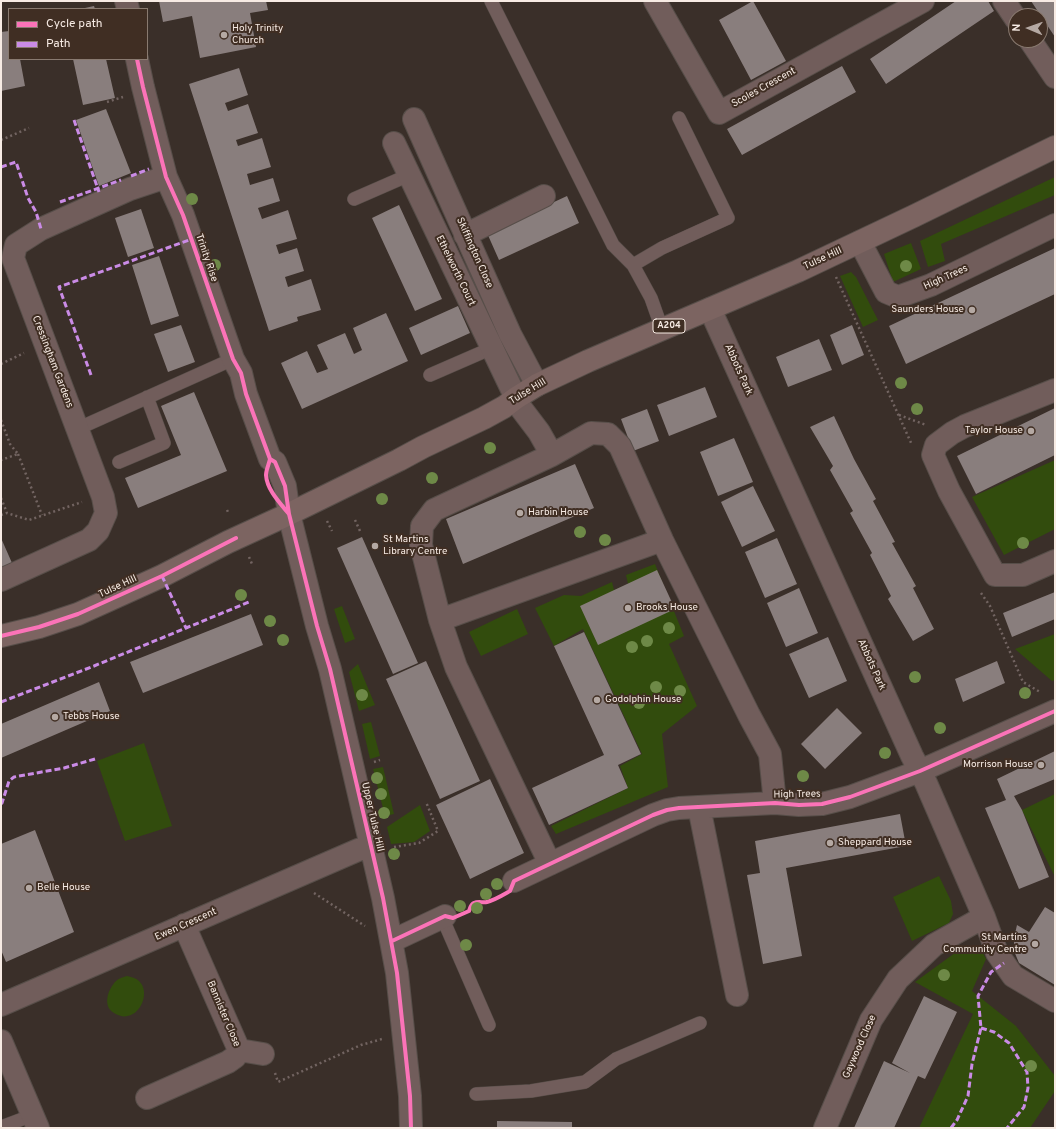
<!DOCTYPE html>
<html>
<head>
<meta charset="utf-8">
<style>
  body { margin:0 }
  #map { position:relative; width:1056px; height:1129px; overflow:hidden; background:#3a2f29; font-family:Overpass,sans-serif }
  canvas { display:block }
  .frame { position:absolute; inset:0; border:2px solid #f7ebe4; pointer-events:none }
  .legend { position:absolute; left:8px; top:8px; width:140px; height:52px; box-sizing:border-box; background:#402e23; border:1px solid #897a70; margin:0; padding:5px 7px; list-style:none; font-size:12px; color:#f7ebe4 }
  .legend li { display:flex; align-items:center; gap:8px; height:20px }
  .legend b { width:20px; border:1px solid #897a70 }
  .north { position:absolute; left:1008px; top:8px; width:40px; height:40px; box-sizing:border-box; background:#402e23; border:1px solid #897a70; border-radius:50%; rotate:272deg; font-size:11px; font-weight:700; line-height:16px; text-align:center; color:#f7ebe4 }
  .north::after { content:''; display:block; margin:auto; width:14px; height:18px; background:#b5a9a3; clip-path:polygon(50% 0,100% 100%,50% 72%,0 100%) }
</style>
</head>
<body>
<div id="map">
<canvas width="1056" height="1129"></canvas>
<div class="frame"></div>
<ul class="legend">
<li><b style="height:5px;background:#fb73b8"></b>Cycle path</li>
<li><b style="height:5px;background:#ca8be6"></b>Path</li>
</ul>
<div class="north">N</div>
</div>
<script>
const context = document.querySelector('canvas').getContext('2d');
context.lineJoin = 'round';
function paint(path, color) {
  context.fillStyle = color;
  context.fill(path, 'evenodd');
}
function strokePath(path, color, width, dash) {
  context.strokeStyle = color;
  context.lineWidth = width;
  context.lineCap = dash ? 'butt' : 'round';
  context.setLineDash(dash || []);
  context.stroke(path);
}
function drawText(font, color, halo, rows, align = 'center') {
  context.font = font + ' Overpass,sans-serif';
  context.lineWidth = 4;
  context.setLineDash([]);
  context.textBaseline = 'middle';
  context.strokeStyle = halo;
  context.fillStyle = color;
  for (const [text, x, y, turn = 0] of rows) {
    context.save();
    context.translate(x, y);
    context.rotate((+turn || 0) * Math.PI / 180);
    context.textAlign = isNaN(turn) ? turn : align;
    if (halo) context.strokeText(text, 0, 0);
    context.fillText(text, 0, 0);
    context.restore();
  }
}
paint(new Path2D(`
  M1055,177V195L941,244L945,261L928,267L920,241Z
  M911,243L921,269L893,282L884,254Z
  M851,272L856,277L878,320L863,327L840,276Z
  M1055,460V529L1004,555L972,497Z
  M655,564L684,636L669,644L697,706L662,734L668,787L556,834L551,826L628,788L620,766L642,754L583,629L554,646L535,608L564,595L581,596L612,582L614,590L628,584L626,575Z
  M342,606L355,639L345,643L334,609Z
  M517,609L528,634L481,656L469,632Z
  M1055,634V680L1052,681L1015,649Z
  M358,664L375,705L359,711L349,672Z
  M371,722L380,756L370,759L362,724Z
  M144,743L172,826L125,841L97,761Z
  M383,767L394,814L385,816L373,769Z
  M1055,794V877L1022,810Z
  M420,805L430,831L414,842L391,844L387,827Z
  M939,876L951,901L953,914L949,923L912,941L893,897Z
  M981,949L986,959L972,991L1016,1026L1055,1076V1091L1030,1128H919L973,1014L915,982L959,950Z
  M127,976C131,977 136,978 139,981C153,994 136,1027 114,1013C102,1006 108,989 116,981C119,978 124,977 127,976Z`), '#324c0d');
paint(new Path2D(`
  M159,1H266L268,10L250,13L256,47L200,58L192,16L163,22Z
  M753,1L786,61L751,80L719,20Z
  M956,1H988L994,11L886,84L870,59Z
  M1031,1H1055V37Z
  M94,6L95,9H85V8Z
  M9,31V59H20L25,86L1,91V32Z
  M73,59H106L115,98L83,105Z
  M842,66L856,92L742,155L727,129Z
  M239,68L248,95L225,103L228,111L248,104L258,133L236,140L238,146L262,138L271,167L247,174L250,185L273,178L280,201L258,208L262,219L288,210L297,239L276,245L279,254L297,248L304,271L285,277L288,287L311,279L321,310L297,317L298,321L269,331L189,84Z
  M106,109L131,173L99,186L76,120Z
  M567,196L579,223L499,260L487,233Z
  M399,205L442,299L415,311L372,218Z
  M141,209L154,248L128,257L115,218Z
  M1055,248V294L906,364L889,326Z
  M159,256L179,316L151,325L132,265Z
  M458,306L470,333L421,355L409,328Z
  M386,313L408,361L302,409L281,363L307,351L317,373L328,369L317,345L345,333L354,354L362,350L353,328Z
  M181,325L195,362L168,372L154,334Z
  M852,325L864,355L842,365L830,335Z
  M819,339L832,370L788,387L776,357Z
  M705,387L717,417L669,436L657,405Z
  M194,392L227,471L138,508L125,478L181,455L161,406Z
  M1055,408V455L976,494L957,456Z
  M647,409L659,441L633,451L621,419Z
  M834,416L854,459L876,499L873,501L895,542L892,543L916,586L913,588L934,629L913,641L888,599L891,596L870,555L872,553L850,513L853,511L830,470L833,466L810,427Z
  M734,438L753,482L718,496L700,452Z
  M575,464L594,508L463,564L446,519Z
  M753,486L775,531L742,547L721,502Z
  M362,537L418,663L393,674L337,548Z
  M1,538L12,563L1,569Z
  M777,538L797,584L765,598L745,552Z
  M657,570L675,609L598,645L580,606Z
  M799,588L818,633L786,647L767,603Z
  M1055,592V619L1012,637L1003,613Z
  M251,614L263,645L143,693L130,662Z
  M584,632L641,754L618,765L628,788L549,825L532,788L604,755L554,646Z
  M828,637L847,681L809,698L789,654Z
  M426,661L480,781L440,799L386,679Z
  M997,661L1005,683L963,702L955,679Z
  M99,682L110,711L1,758V724Z
  M837,708L862,733L825,769L801,744Z
  M1055,751V779L1014,796L1022,810L1049,877L1019,889L985,808L1006,800L997,779Z
  M490,779L524,853L470,879L436,805Z
  M900,814L906,846L786,868L802,956L763,964L747,875L760,873L755,841Z
  M35,830L74,932L6,962L1,950V844Z
  M1045,907L1055,913V985L1019,963L1014,951V938L1017,925L1029,932Z
  M924,996L957,1012L925,1079L918,1076L894,1128H854L884,1061L910,1073L892,1063Z
  M497,1121L572,1122V1128H497Z`), '#897e7d');
const lane = new Path2D(`
  M491,1L613,245L633,265L651,298L662,329
  M354,199L409,175
  M633,265L662,248L728,218L679,118
  M430,375L492,348
  M77,429L233,359
  M119,462L164,443L147,397
  M442,917L489,1025
  M476,1094L531,1091L585,1082L616,1059L700,1023
  M1,1127L33,1115`);
const street = new Path2D(`
  M126,1L128,9
  M655,1L719,113L923,1
  M1004,1L1016,19
  M1030,40L1055,77
  M137,59L143,87L166,177L183,215L233,359L241,373L246,394L270,459L275,462L285,486L289,514L317,626L330,669L383,898L397,973L410,1096L411,1128
  M414,119L510,334L537,385
  M394,143L516,398
  M465,235L544,196
  M860,242L886,292L898,297L931,285L1055,225
  M710,309L912,756L926,783L984,917L997,953L1013,976L1055,1001
  M1055,390L965,426L952,433L936,445L933,455L949,491L995,575H1023L1055,561
  M514,399L539,432L552,455
  M1,580L89,540L98,531L106,513L103,497L13,258L16,245L41,229L130,189L166,177
  M440,620L662,540
  M699,807L737,995
  M550,864L456,667L440,620L421,545L422,526L434,510L552,455L591,433L608,434L620,446L662,540L749,715L770,754L775,803
  M514,881L653,815L667,810L679,808L775,803L799,805L822,804L850,797L920,771L1055,711
  M392,941L445,916
  M1,1005L358,850L371,846
  M1,1041L38,1128
  M239,1050L263,1054
  M147,1098L228,1062L235,1057L239,1050L184,925
  M825,1128L871,1020L898,979L934,945L984,917`);
const primary = new Path2D(`
  M1,636L39,627L78,614L162,576L228,542L289,514L399,460L423,447L484,418L504,407L516,398L537,385L588,361L798,271L914,216L1055,147`);
strokePath(lane, '#574e49', 14);
strokePath(street, '#574e49', 24);
strokePath(primary, '#574e49', 24);
strokePath(new Path2D(`
  M107,102L123,97
  M1,140L29,128
  M836,277L912,445
  M1,364L24,353
  M899,415L926,425
  M1,420L10,444L18,454L1,460
  M18,454L42,515
  M1,498L7,513
  M227,510L229,514
  M1,515L7,513L29,520L82,502
  M355,520L360,531
  M327,521L332,531
  M249,557L252,564
  M981,593L990,606L1023,682L1040,692
  M374,762L380,760
  M394,847L419,843L438,831L426,802
  M314,893L365,926
  M275,1073L278,1082L361,1045L382,1039`), '#726461', 2.5, [2, 3]);
strokePath(lane, '#715d5b', 13);
strokePath(street, '#715d5b', 22);
strokePath(primary, '#7c6461', 22);
strokePath(new Path2D(`
  M74,120L99,192
  M1,167L16,162L28,198L36,212L41,229
  M131,176L149,169
  M60,202L121,180
  M91,375L59,287L192,239
  M162,576L186,628
  M1,702L94,666L249,602
  M1,804L2,803L9,781L14,777L64,768L95,759
  M981,1028L994,1032L1009,1043L1027,1072L1028,1088L1024,1107L1007,1128
  M951,1128L957,1120L968,1096L972,1064L981,1028L978,996L991,972L1004,963`), '#ca8be6', 3, [6, 3]);
strokePath(new Path2D(`
  M137,59L143,87L166,177L183,215L233,359L241,373L246,394L270,459L275,462L285,486L289,514L317,626L330,669L383,898L397,973L410,1096L411,1128
  M270,459C269,464 266,470 266,475C267,490 280,503 289,514
  M1,636L39,627L78,614L162,576L236,538
  M392,941L445,916L453,918L469,911C470,908 471,904 474,903C478,901 483,903 487,902C495,900 503,895 510,891L514,881L653,815L667,810L679,808L775,803L799,805L822,804L850,797L920,771L1055,711`), '#fb73b8', 4);
context.fillStyle = '#6e8947';
for (const [x, y] of [
  [192,199],
  [215,265],
  [906,266],
  [901,383],
  [917,409],
  [490,448],
  [432,478],
  [382,499],
  [580,532],
  [605,540],
  [1023,543],
  [241,595],
  [270,621],
  [669,628],
  [283,640],
  [647,641],
  [632,647],
  [915,677],
  [656,687],
  [680,691],
  [1025,693],
  [362,695],
  [639,703],
  [940,728],
  [885,753],
  [803,776],
  [377,778],
  [381,794],
  [384,813],
  [394,854],
  [497,884],
  [486,894],
  [460,906],
  [477,908],
  [466,945],
  [944,975],
  [1031,1066]
]) {
  context.beginPath();
  context.arc(x, y, 6, 0, 2 * Math.PI);
  context.fill();
}
for (const [x, y, r, color] of [
  [224,35,4,"#b5a9a3"],
  [972,310,4,"#b5a9a3"],
  [1031,431,4,"#b5a9a3"],
  [520,513,4,"#b5a9a3"],
  [375,546,4,"#b5a9a3"],
  [628,608,4,"#b5a9a3"],
  [597,700,4,"#b5a9a3"],
  [55,717,4,"#b5a9a3"],
  [1041,765,4,"#b5a9a3"],
  [830,843,4,"#b5a9a3"],
  [29,888,4,"#b5a9a3"],
  [1035,944,4,"#b5a9a3"]
]) {
  const dot = new Path2D();
  dot.arc(x, y, r, 0, 2 * Math.PI);
  context.fillStyle = color;
  context.fill(dot);
  strokePath(dot, '#402e23', 1.5);
}
for (const [x, y, w] of [
  [669,326,32]
]) {
  const box = new Path2D();
  box.roundRect(x - w / 2, y - 7, w, 14, 3);
  context.fillStyle = '#402e23';
  context.fill(box);
  strokePath(box, '#f7ebe4', 1);
}
drawText('bold 9px', '#f7ebe4', null, [
  ["A204",669,326]
]);
drawText('10px', '#f7ebe4', '#402e23', [
  ["Holy Trinity",232,29],
  ["Church",232,41],
  ["Saunders House",964,310,"right"],
  ["Taylor House",1023,431,"right"],
  ["Harbin House",528,513],
  ["St Martins",383,540],
  ["Library Centre",383,552],
  ["Brooks House",636,608],
  ["Godolphin House",605,700],
  ["Tebbs House",63,717],
  ["Morrison House",1033,765,"right"],
  ["Sheppard House",838,843],
  ["Belle House",37,888],
  ["St Martins",1027,938,"right"],
  ["Community Centre",1027,950,"right"]
], 'left');
drawText('10px', '#f7ebe4', '#402e23', [
  ["Scoles Crescent",764,88,-29],
  ["Skiffington Close",474,253,66],
  ["Trinity Rise",206,258,71],
  ["Tulse Hill",823,259,-25],
  ["Ethelworth Court",455,271,64],
  ["High Trees",946,278,-24],
  ["Cressingham Gardens",52,362,69],
  ["Abbots Park",738,370,66],
  ["Tulse Hill",528,392,-31],
  ["Tulse Hill",118,587,-25],
  ["Abbots Park",871,665,66],
  ["High Trees",797,795,-1],
  ["Upper Tulse Hill",372,817,77],
  ["Ewen Crescent",186,925,-24],
  ["Bannister Close",223,1014,67],
  ["Gaywood Close",860,1047,-66]
]);
</script>
</body>
</html>
